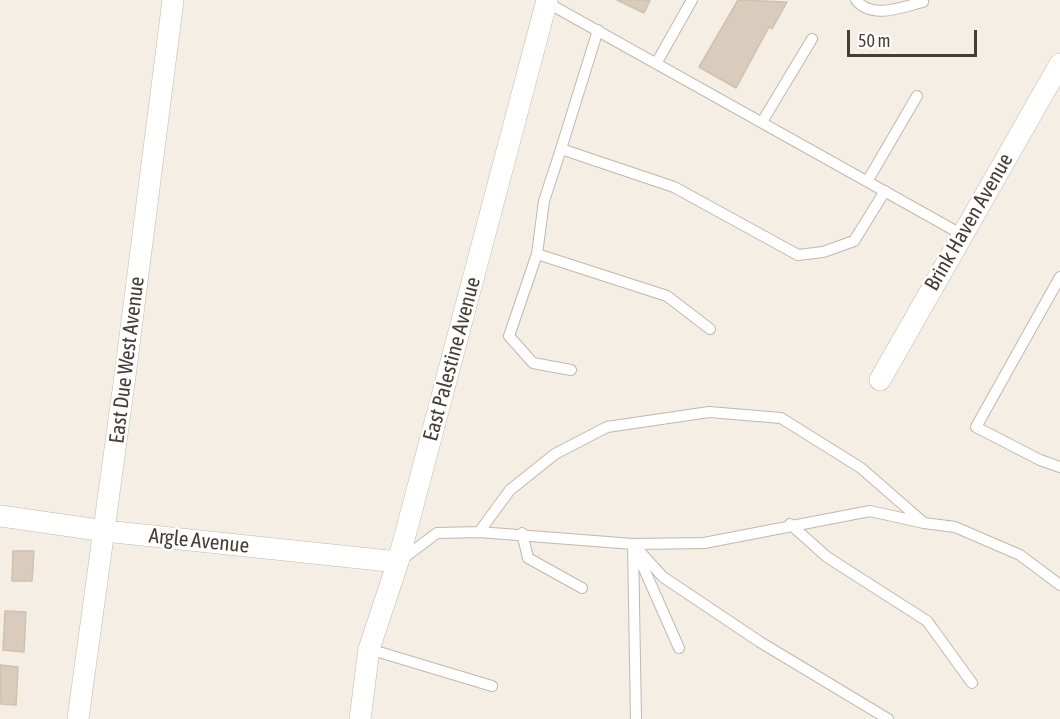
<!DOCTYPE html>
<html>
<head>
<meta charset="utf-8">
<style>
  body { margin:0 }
  #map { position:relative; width:1060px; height:719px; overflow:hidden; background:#f4eee5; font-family:"Asap Condensed",sans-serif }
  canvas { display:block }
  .scale { position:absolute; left:847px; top:30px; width:130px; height:27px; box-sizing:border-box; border:3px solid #463e34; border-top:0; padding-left:8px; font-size:18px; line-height:21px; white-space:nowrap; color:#463e34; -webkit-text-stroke:4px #fff; paint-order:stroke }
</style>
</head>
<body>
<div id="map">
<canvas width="1060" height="719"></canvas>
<div class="scale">50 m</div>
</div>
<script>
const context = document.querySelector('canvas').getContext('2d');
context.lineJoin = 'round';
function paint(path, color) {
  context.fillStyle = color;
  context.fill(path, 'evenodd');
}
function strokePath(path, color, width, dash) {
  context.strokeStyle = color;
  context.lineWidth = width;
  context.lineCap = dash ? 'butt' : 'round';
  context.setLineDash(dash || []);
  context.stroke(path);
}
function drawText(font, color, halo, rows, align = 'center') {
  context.font = font + ' "Asap Condensed",sans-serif';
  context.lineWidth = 5;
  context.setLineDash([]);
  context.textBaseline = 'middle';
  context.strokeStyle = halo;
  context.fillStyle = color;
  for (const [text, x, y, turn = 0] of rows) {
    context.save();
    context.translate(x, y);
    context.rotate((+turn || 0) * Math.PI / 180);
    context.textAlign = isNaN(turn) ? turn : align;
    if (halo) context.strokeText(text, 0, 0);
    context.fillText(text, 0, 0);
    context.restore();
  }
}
const building = new Path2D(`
  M617,0H650L644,13Z
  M738,0L787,2L772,29L769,27L736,88L699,67Z
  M13,551H34L32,581H12Z
  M5,611L26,612L24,652L3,650Z
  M0,665L18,667L16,705L1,704Z`);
paint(building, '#d9ccbd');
strokePath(building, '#d1c0ac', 1.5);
const service = new Path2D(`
  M856,0C872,20 902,7 923,2
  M546,2L961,234
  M598,30L561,149L674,187L798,255L823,252L854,241L885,191
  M657,62L692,0
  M762,122L812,39
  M561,149L544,201L537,254L667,296L710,329
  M868,180L917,96
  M537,254L509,336L533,363L571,370
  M1060,277L976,427L1040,460L1060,467
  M790,524L827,557L927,621L972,683
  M479,532L633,544L704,543L870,511L924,523L955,527L1020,555L1060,585
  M522,533L528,558L582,588
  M633,544L663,577L760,642L888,719
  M633,544L636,719
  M637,553L679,648
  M401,560L437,533L479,532L510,490L555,454L607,427L709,412L781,418L861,468L924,523
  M369,649L492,686`);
const minor = new Path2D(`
  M880,380L1060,64
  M0,516L105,531L398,562
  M78,719L125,376L173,0
  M360,719L369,649L398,562L547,0`);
strokePath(service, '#c2b8aa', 12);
strokePath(minor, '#c2b8aa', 22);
strokePath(service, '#fff', 10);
strokePath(minor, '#fff', 21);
drawText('21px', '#463e34', '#fff', [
  ["Brink Haven Avenue",969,222,-60],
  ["East Palestine Avenue",452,359,-75],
  ["East Due West Avenue",127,360,-83],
  ["Argle Avenue",199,541,6]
]);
</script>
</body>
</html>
